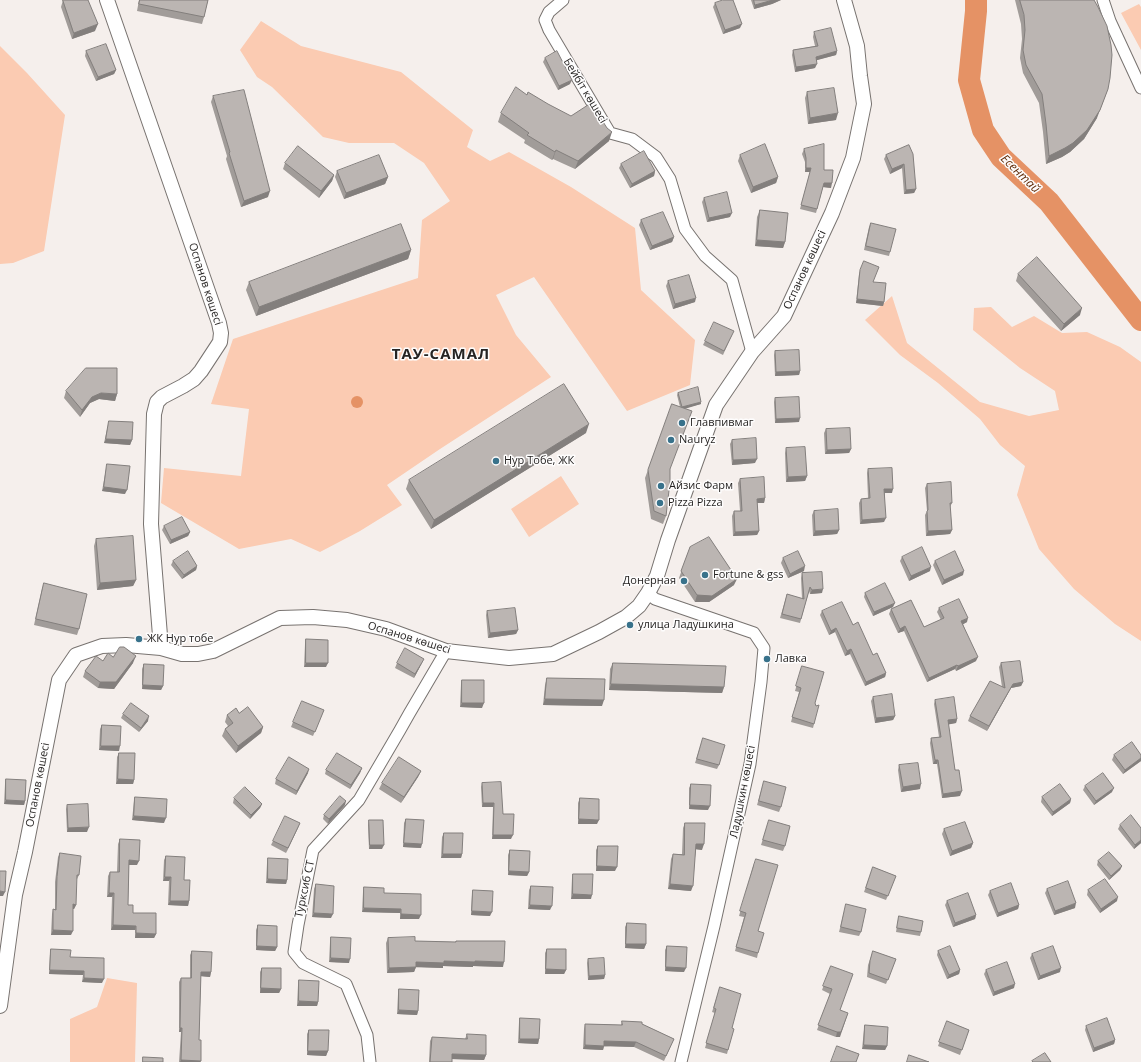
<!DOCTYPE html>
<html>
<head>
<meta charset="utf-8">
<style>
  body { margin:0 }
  canvas { display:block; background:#f5efec }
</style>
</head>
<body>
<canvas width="1141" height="1062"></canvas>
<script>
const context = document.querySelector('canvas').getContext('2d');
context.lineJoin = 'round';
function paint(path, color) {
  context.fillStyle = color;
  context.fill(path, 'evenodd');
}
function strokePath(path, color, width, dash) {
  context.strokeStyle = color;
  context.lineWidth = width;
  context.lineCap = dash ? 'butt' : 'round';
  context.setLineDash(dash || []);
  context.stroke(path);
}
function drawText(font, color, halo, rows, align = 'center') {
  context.font = font + ' "Open Sans",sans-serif';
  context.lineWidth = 3;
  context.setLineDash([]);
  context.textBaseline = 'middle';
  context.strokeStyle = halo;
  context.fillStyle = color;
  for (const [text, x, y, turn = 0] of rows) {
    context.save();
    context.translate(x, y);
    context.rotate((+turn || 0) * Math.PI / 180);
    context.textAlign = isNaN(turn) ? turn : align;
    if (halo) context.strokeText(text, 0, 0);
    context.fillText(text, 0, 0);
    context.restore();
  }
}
paint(new Path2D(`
  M1139,4L1141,7V50L1121,13Z
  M261,21L301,46L401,72L473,130L467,147L490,161L509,152L571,187L635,228L641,290L695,340L690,385L627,411L534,277L496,295L516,335L551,377L440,449L387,485L402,505L360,531L320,552L291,539L239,549L161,503L164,468L241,476L249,409L211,404L233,339L418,278L422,220L450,201L424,163L394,143H349L323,137L272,87L257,77L240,50Z
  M0,46L27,73L65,115L44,251L13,263L0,264Z
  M892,296L907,343L980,402L1029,416L1059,410L1055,391L1020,368L973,330L974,308L991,307L1012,327L1034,316L1062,333L1087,332L1120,347L1141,362V641L1115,624L1074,589L1039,549L1017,495L1025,466L1000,445L980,419L938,383L900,355L865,320Z
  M561,476L579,504L529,537L511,509Z
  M107,978L137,983L135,1062H70V1019L97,1007Z`), '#fbcbb2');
paint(new Path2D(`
  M351 402a6 6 0 1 1 12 0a6 6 0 1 1-12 0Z`), '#e59265');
strokePath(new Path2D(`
  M976,0V11L969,80L983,130L1001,157L1049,202L1141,320`), '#e59265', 22);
const minor = new Path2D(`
  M563,0L549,12L545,20L549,30L610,133L632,139L656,157L670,179L685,229L705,256L732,280L752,352
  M1103,0L1110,21L1141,88
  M648,593L655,599L754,633L764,648L761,682L750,764L714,926L681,1062
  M370,1062L367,1035L346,984L303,963L294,952L298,925L313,850L359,800L400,730L409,714L446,651`);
const tertiary = new Path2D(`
  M107,0L219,323L221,333L220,342L201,371L194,379L183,386L162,397L157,402L154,414L151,524L161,648
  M0,1006L15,895L25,852L59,680L76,655L102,646L126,645L161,648L182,654H198L213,651L280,618L313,617L347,620L386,629L446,651L509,658L553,654L599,632L626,617L639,606L648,593L657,576L668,540L716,405L752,352L784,316L832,213L853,158L864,104L860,76L857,46L844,0`);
strokePath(minor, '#787370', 13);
strokePath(tertiary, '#787370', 16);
strokePath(minor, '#fff', 11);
strokePath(tertiary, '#fff', 14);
paint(new Path2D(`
  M63,0L95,31L72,39L61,7Z
  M139,0H208L204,17L202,24L137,11Z
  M751,0H781L772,4L754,9Z
  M1015,0H1094L1097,118L1084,139L1070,152L1062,157L1046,164L1043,132L1039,103L1023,73L1020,58L1022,39L1021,24Z
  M715,3L740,28L723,34L713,7Z
  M814,32L837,51L836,55L816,60L815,68L795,72L792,55L793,50L815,46L813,37Z
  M86,51L116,70L114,74L96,81L85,56Z
  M545,58L570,84L558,90L543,62Z
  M807,92L836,120L808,124L805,98Z
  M527,95L609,141L575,169L553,159L552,160L524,143L525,140L498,122L501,113Z
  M213,96L268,197L241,207L226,159L227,156L211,102Z
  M909,145L916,189L914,193L904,194L902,168L890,174L884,159L886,155Z
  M804,149L824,170L831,188L823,187L816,213L800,209L810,172H805V162L802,154Z
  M740,155L778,177L776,183L751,193L738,161Z
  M285,163L334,175L332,181L319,198L283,169Z
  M621,164L655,171L654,176L630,188L619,168Z
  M337,171L388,177L385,184L344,199L335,177Z
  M704,198L730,217L707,222L702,202Z
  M760,210L785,242L783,248L755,246L757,217Z
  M641,220L674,237L672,242L650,250L639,225Z
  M871,223L890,252L889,256L864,250L869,227Z
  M411,250L408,259L256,316L246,290L249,282Z
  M864,261L873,282L884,302L883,306L856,303L859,274Z
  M1018,274L1080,315L1061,331L1016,281Z
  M668,281L695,302L673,309L666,286Z
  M732,335L723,355L703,345L705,341Z
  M775,351L800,371L799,375L775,376L774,355Z
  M66,391L117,394L115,401L99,399L90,403L80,417L64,398Z
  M678,393L701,404L685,408L670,469L666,516L663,524L651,519L645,478L672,404L680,407L677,395Z
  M775,398L799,422L775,423L774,402Z
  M109,421L132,440L130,445L104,443L108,425Z
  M826,429L851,449L849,453L825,454L824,433Z
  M586,433L431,529L406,489L409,480Z
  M732,440L755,463L732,465L730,444Z
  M786,448L807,476L805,481L786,482L785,453Z
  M107,464L125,494L102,491L106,469Z
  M868,469L892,493H885L884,522L860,524L859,503L861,499L868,498L867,473Z
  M740,479L765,498L764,503H757L759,531L757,535L733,536L732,516L734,511H740L738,483Z
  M927,484L952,503L950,507L952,530L950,534L926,536L925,515L927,511L925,488Z
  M814,511L839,530L837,534L813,536L812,515Z
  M164,526L190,532L188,536L170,544L162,530Z
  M96,539L136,580L133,586L97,590L94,546Z
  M690,547L734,585L709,602H695L679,578Z
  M902,557L930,571L909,581L900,561Z
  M783,558L804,571L788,578L781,563Z
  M173,561L197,566L196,570L182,579L171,565Z
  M935,561L963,575L942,585L933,565Z
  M802,573L822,593L810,594L809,591L800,623L780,618L787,594L802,599L801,578Z
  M44,583L79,629L77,635L34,625L42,589Z
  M865,593L893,607L873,616L864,597Z
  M939,608L967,622L963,624L976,661L956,671L955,669L927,682L904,631L898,633L889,614L891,609L924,627L941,620L937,612Z
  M487,611L518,630L516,634L488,638L486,615Z
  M822,611L853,625L873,655L886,673L885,677L865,686L850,654L845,656L835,632L829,635L820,615Z
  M306,639L326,667H304L305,644Z
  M113,657L133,663L114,689L98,688L83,677L85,671L103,661Z
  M397,663H422L414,678L395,668Z
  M613,663L724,687L722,693L609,690L610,669Z
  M1001,663L1023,682L1021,686L1011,688L987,731L968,721L970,716L1002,687L999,667Z
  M144,664L163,686L161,690L142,689V669Z
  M802,666L815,703L814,724L813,728L791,722L799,692L795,691Z
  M547,678L602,706L543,705L545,685Z
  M462,680L482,708L460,707L461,684Z
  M873,697L895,716L893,720L875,723L871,701Z
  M935,700L957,719L956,723L948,724L955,770L960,796L942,798L937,764H933L930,743L931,738L939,737L934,704Z
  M324,710L313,736L291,727L293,722Z
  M239,713L263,727L261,733L236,753L222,736L225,729L228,726L225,722L227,715Z
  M123,714L148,721L139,732L121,718Z
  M102,725L119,751L99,750L100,729Z
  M703,738L719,765L717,769L695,763Z
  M119,753L134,780L133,784H116L117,757Z
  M1114,755H1141V761L1123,774L1112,760Z
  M899,765L920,789L901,792L898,770Z
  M362,768L360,773L350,789L325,774L326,770Z
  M421,771L418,777L401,803L379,789L382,783Z
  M308,773L296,795L275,784L276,779Z
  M6,779L25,801L24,805L4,804L5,784Z
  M764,781L781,807L779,812L757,805Z
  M482,783L503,814L511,839H492L493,807H482L481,787Z
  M691,784L708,810L689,809V788Z
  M1085,786L1112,792L1094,805L1083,790Z
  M135,797L164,823L132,820L134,801Z
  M1042,797L1071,799L1070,803L1052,816L1041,802Z
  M234,798L262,804L260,808L250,819L233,803Z
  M580,798L597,824H578V803Z
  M67,805L87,832H67L66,809Z
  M345,805L328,824L323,819L324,815Z
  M406,819L421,848L403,847L404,823Z
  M369,820L382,849H369L368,825Z
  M769,820L785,846L783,851L761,845Z
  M300,823L286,853L271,845L273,841Z
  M685,823L702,850L696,849L691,891L668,889L671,859L673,854H682L683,828Z
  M1120,825L1141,828V843L1134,849L1118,829Z
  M944,829L973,843L971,848L950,856L942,834Z
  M444,833L462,854L461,858H441L442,837Z
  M120,839L137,865H129L128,905L133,913L156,934L154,938H135V930H111L112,897H107L108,876L110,872H117L118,844Z
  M598,846L615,871H596V850Z
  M510,850L529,872L527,876L508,875V855Z
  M60,853L79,875L77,879H76V905L74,909H73L71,935H51L52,914L53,909L55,910V882L58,857Z
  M166,856L189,901L188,906L168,905L169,881H163L164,860Z
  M268,858L287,880L286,884L266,883L267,863Z
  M1098,861L1122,866L1120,870L1109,880L1097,865Z
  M754,863L758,953L757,958L735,951L744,917L739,916Z
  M873,867L896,876L886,900L864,892Z
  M573,874L591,899H571L572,878Z
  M316,884L331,918L312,917L314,889Z
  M531,886L550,910L528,909L529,890Z
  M364,887L419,919H400V913L362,912L363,892Z
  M1047,889L1075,908L1054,915L1045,893Z
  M473,890L490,916L471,915L472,895Z
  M1088,890L1117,901L1100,913L1087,895Z
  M990,891L1019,905L1018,909L997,917L988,895Z
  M947,901L976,915L975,919L953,927L945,905Z
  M846,904L861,932L859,936L839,932Z
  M899,916L921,932L920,936L896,932L898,920Z
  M627,923L646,944L644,949L625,948V927Z
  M258,925L277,947L275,951L256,950V930Z
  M331,937L349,963L329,962L330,942Z
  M388,938L415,941L455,942L456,941L503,967L473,966V967L443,966V968L416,967L414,972L387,973L386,943Z
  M667,946L684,972L665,971V950Z
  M51,949L102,983L82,982L83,975L49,974L50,954Z
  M547,949L566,970L564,974H545V953Z
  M192,951L211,972L210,977L201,976L199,1040L201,1061L200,1062H179L181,1032H179V982L181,978H190V955Z
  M873,951L896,959L886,984L867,977L868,965Z
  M938,951L960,970L959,974L947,979L937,955Z
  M1032,954L1060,972L1038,980L1030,958Z
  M588,959L605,975L604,979L588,980L587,963Z
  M831,966L840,1010V1037H836L817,1030L830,994L822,990Z
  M262,968L281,989L279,993H260V972Z
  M986,970L1014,988L993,996L984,974Z
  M299,980L318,1002L317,1006H297L298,985Z
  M720,987L732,1028L728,1050L727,1054L705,1048L715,1013L712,1012Z
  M399,989L418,1011L417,1015L397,1014L398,994Z
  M520,1018L539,1039L538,1044L518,1043L519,1022Z
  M622,1021L642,1024L674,1039L664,1061L634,1047L604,1046L603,1050L583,1049L584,1029L585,1024L621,1025Z
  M947,1021L969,1030L960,1055L938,1046Z
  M865,1025L887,1046L885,1050L862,1049L864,1030Z
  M1086,1026L1115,1040L1114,1044L1093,1052L1085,1030Z
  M309,1030L328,1051L326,1056L307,1055V1034Z
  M467,1034L486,1055L484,1060L452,1059V1062H429L430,1041L432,1037L465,1039Z`), '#a19c99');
paint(new Path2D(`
  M773,0H781L772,4L754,9L755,5Z
  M98,24L95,31L72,39L74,33Z
  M742,24L740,28L723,34L725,30Z
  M837,51L836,55L814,61L816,57Z
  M817,64L815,68L795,72L796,67Z
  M116,70L114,74L96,81L98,77Z
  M572,80L570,84L558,90L559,86Z
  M1108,89L1097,118L1084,139L1070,152L1062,157L1046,164L1049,156Z
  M838,113L836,120L808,124L810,118Z
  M612,132L609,141L575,169L578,161Z
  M556,150L553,159L552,160L555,152Z
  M904,164L902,168L890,174L892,169Z
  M806,168H811L810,172H805Z
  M655,171L654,176L630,188L632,184Z
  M334,175L332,181L319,198L321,191Z
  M388,177L385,184L344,199L346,193Z
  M778,177L776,183L751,193L753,187Z
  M824,183H832L831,188L823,187Z
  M916,189L914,193L904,194L906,190Z
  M270,191L268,197L241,207L244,201Z
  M732,213L730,217L707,222L709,218Z
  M674,237L672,242L650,250L652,246Z
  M757,240L785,242L783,248L755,246Z
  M411,250L408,259L256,316L259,307Z
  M696,298L695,302L673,309L675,304Z
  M857,299L884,302L883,306L856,303Z
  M1082,308L1080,315L1061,331L1064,324Z
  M800,371L799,375L775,376L776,372Z
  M101,393L117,394L115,401L99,399L90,403L80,417L82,410L92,397Z
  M701,402V404L681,410L682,407Z
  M800,418L799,422L775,423L776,419Z
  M589,424L586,433L431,529L434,520Z
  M106,439L132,440L130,445L104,443Z
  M851,449L849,453L825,454L827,450Z
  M757,459L755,463L732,465L733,460Z
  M807,476L805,481L786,482L788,477Z
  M104,487L127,490L125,494L102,491Z
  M884,489H893L892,493H883Z
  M765,498L764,503H755L757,499Z
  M886,518L884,522L860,524L862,520Z
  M839,530L837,534L813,536L815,531Z
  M952,530L950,534L926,536L928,531Z
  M759,531L757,535L733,536L735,532Z
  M190,532L188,536L170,544L171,540Z
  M197,566L196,570L182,579L184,575Z
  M805,566L804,571L788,578L790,574Z
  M931,567L930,571L909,581L911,576Z
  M964,571L963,575L942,585L944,580Z
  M737,579L734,585L709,602H695L697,595Z
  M136,580L133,586L97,590L100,583Z
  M823,589L822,593L810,594L812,590Z
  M895,603L893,607L873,616L874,612Z
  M968,618L967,622L960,626L961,621Z
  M905,626L904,631L898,633L900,629Z
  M836,628L835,632L829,635L831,631Z
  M518,630L516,634L488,638L490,633Z
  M851,649L850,654L845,656L847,651Z
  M136,656L133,663L114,689L98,688L100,682Z
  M978,657L976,661L956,671L958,666Z
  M424,659L422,663L414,678L415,674Z
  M306,663H328L326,667H304Z
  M957,665L955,669L927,682L929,678Z
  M886,673L885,677L865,686L866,682Z
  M1023,682L1021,686L1011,688L987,731L989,726L1013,684Z
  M611,684L724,687L722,693L609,690Z
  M143,685L163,686L161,690L142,689Z
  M545,699L604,700L602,706L543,705Z
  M462,703H484L482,708L460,707Z
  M149,716L148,721L139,732L141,728Z
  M895,716L893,720L875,723L876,718Z
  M957,719L956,723L946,725L948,720Z
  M263,727L261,733L236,753L238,746Z
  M101,746H120L119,751L99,750Z
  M1141,758V761L1123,774L1125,770Z
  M935,760H938L937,764H933Z
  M362,768L360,773L350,789L351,785Z
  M309,769L308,773L296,795L297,791Z
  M421,771L418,777L401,803L404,797Z
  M118,779L134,780L133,784H116Z
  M921,784L920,789L901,792L903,787Z
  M1114,788L1112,792L1094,805L1096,801Z
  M962,791L960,796L942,798L943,794Z
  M1071,799L1070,803L1052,816L1053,812Z
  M6,800L25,801L24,805L4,804Z
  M346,801L345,805L328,824L329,819Z
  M483,803H494L493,807H482Z
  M262,804L260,808L250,819L251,815Z
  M690,805L710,806L708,810L689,809Z
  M134,816L166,818L164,823L132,820Z
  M579,819L599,820L597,824H578Z
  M300,823L298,828L286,853L288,848Z
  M89,827L87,832H67L68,828Z
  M493,835H513L511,839H492Z
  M1141,840V843L1134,849L1135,845Z
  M404,843L422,844L421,848L403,847Z
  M973,843L971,848L950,856L952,851Z
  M696,844H704L702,850L694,849Z
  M370,845H384L382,849H369Z
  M443,854H462L461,858H441Z
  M129,860L139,861L137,865H128Z
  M597,866L617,867L615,871H596Z
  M1122,866L1120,870L1109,880L1111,876Z
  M509,871L529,872L527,876L508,875Z
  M165,877H171L169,881H163Z
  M268,879L287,880L286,884L266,883Z
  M670,884L693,886L691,891L668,889Z
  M0,891L5,892L3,896H0Z
  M109,893H114L112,897H107Z
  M573,894L592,895L591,899H571Z
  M1118,897L1117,901L1100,913L1101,909Z
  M170,901H189L188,906L168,905Z
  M1076,903L1075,908L1054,915L1055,911Z
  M73,904L76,905L74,909H72Z
  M530,905L552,906L550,910L528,909Z
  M1019,905L1018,909L997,917L998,913Z
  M364,908L401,909L400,913L362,912Z
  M472,911L492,912L490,916L471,915Z
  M314,913L333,914L331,918L312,917Z
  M401,914L421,915L419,919H400Z
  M976,915L975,919L953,927L955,923Z
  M113,925L136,926L135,930H111Z
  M53,930L73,931L71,935H51Z
  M136,933L156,934L154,938H135Z
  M626,944H646L644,949L625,948Z
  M257,946L277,947L275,951L256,950Z
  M331,958L350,959L349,963L329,962Z
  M444,961H475L504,962L503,967L473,966V967L443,966V968L414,967L416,962Z
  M416,967L414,972L387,973L389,968Z
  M666,967L686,968L684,972L665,971Z
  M1061,968L1060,972L1038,980L1040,976Z
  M546,969L566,970L564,974H545Z
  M50,970L84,971L83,975L49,974Z
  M960,970L959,974L947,979L949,975Z
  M201,972H211L210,977L199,976Z
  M605,975L604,979L588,980L589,976Z
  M84,978L104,979L102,983L82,982Z
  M1015,984L1014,988L993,996L994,992Z
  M261,988L281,989L279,993H260Z
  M299,1001L318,1002L317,1006H297Z
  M399,1010L418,1011L417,1015L397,1014Z
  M848,1013L840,1037H836L837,1032Z
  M180,1028H182L181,1032H179Z
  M520,1039H539L538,1044L518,1043Z
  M1115,1040L1114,1044L1093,1052L1094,1048Z
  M604,1041L636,1042L634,1047L603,1046Z
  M585,1045L604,1046L603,1050L583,1049Z
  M864,1045L887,1046L885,1050L862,1049Z
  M308,1051H328L326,1056L307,1055Z
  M452,1054L486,1055L484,1060L450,1059Z
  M181,1060L201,1061L200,1062H180Z`), '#837f7d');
const building = new Path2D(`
  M63,0H88L98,24L74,33Z
  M140,0H208L204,17L139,4Z
  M723,0H733L742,24L725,30L715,3Z
  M754,0H773L755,5Z
  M1020,0H1094L1098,7L1107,26L1111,45L1112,55L1110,78L1108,89L1100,110L1087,130L1073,143L1065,148L1049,156L1046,124L1042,94L1026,65L1023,50L1025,30L1024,15Z
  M831,28L837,51L816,57L817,64L796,67L793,50L818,46L814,32Z
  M106,44L116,70L98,77L86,51Z
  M557,51L572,80L559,86L545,58Z
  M516,87L527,95L528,92L548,104L571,116L591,103L607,128L612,132L578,161L556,150L555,152L527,135L529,133L501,113Z
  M834,88L838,113L810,118L807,92Z
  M244,90L270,191L244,201L229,153L230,152L213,96Z
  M765,144L778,177L753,187L740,155Z
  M824,144V170H833L832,183H824L817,209L801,205L811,168H806V158L804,149Z
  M909,145L913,154L916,189L906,190L904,164L892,169L886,155Z
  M298,146L334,175L321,191L285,163Z
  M644,151L655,171L632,184L621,164Z
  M379,155L388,177L346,193L337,171Z
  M727,192L732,213L709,218L704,198Z
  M760,210L788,213L785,242L757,240Z
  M663,212L674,237L652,246L641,220Z
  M871,223L896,229L890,252L866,246Z
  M401,224L411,250L259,307L249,282Z
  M1037,257L1082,308L1064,324L1018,274Z
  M864,261L879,267L873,282L886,283L884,302L857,299L860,270Z
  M689,275L696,298L675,304L668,281Z
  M714,322L734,331L724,351L705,341Z
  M799,350L800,371L776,372L775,351Z
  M86,368H117V394L101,393L92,397L82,410L66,391Z
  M564,384L589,424L434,520L409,480Z
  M698,387L701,402L682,407L678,393Z
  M799,397L800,418L776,419L775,398Z
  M672,404L692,411L670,469V482L666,516L654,511L648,470Z
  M109,421L133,422L132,440L106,439Z
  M850,428L851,449L827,450L826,429Z
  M756,438L757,459L733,460L732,440Z
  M805,447L807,476L788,477L786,448Z
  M107,464L130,466L127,490L104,487Z
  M892,468L893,489H884L886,518L862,520L861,499L870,498L868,469Z
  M764,477L765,498L757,499L759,531L735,532L734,511H742L740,479Z
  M951,482L952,503H950L952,530L928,531L927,511L928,510L927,484Z
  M838,509L839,530L815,531L814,511Z
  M182,517L190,532L171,540L164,526Z
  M133,536L136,580L100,583L96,539Z
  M709,537L737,579L712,596L697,595L681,571L690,547Z
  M922,547L931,567L911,576L902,557Z
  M188,551L197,566L184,575L173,561Z
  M798,551L805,566L790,574L783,558Z
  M955,551L964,571L944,580L935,561Z
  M822,572L823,589L812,590L810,587L801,619L782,614L787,594L804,599L802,573Z
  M44,583L87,594L79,629L36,619Z
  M885,583L895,603L874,612L865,593Z
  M959,599L968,618L961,621L978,657L958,666L957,665L929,678L905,626L900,629L891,609L911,600L924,627L944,618L939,608Z
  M842,602L853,625L858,622L873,655L877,653L886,673L866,682L851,649L847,651L836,628L831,631L822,611Z
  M515,608L518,630L490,633L487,611Z
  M306,639L328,640V663H306Z
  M120,647H124L136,656L116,682H100L85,671L96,656L103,661L108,653L113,657Z
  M405,648L424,659L415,674L397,663Z
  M1020,661L1023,682L1013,684L989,726L970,716L990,681L1005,688L1001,663Z
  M613,663L726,666L724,687L611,684Z
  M144,664L164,665L163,686L143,685Z
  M802,666L824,672L815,703L816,706L819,705L814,724L792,717L801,688L796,686Z
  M547,678L605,679L604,700L545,699Z
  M462,680H484V703H462Z
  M892,694L895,716L876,718L873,697Z
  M954,697L957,719L948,720L955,770H959L962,791L943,794L938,760H935L931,738L941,737L935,700Z
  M302,701L324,710L315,732L293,722Z
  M131,703L149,716L141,728L123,714Z
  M248,707L263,727L238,746L225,729L233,723L227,715L236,708L239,713Z
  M102,725L121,726L120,746H101Z
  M703,738L725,745L719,765L697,759Z
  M1132,742L1141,755V758L1125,770L1114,755Z
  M119,753H135L134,780L118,779Z
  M337,753L362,768L351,785L326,770Z
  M289,757L309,769L297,791L276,779Z
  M399,757L421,771L404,797L382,783Z
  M918,763L921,784L903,787L899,765Z
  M1103,773L1114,788L1096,801L1085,786Z
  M6,779L26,780L25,801L6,800Z
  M764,781L786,787L781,807L759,801Z
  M501,782L503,814H514L513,835H493L494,803H483L482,783Z
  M691,784L711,785L710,806L690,805Z
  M1060,784L1071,799L1053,812L1042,797Z
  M245,787L262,804L251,815L234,798Z
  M340,796L346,801L329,819L324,815Z
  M135,797L167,799L166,818L134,816Z
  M580,798L599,799V820L579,819Z
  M88,804L89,827L68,828L67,805Z
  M1131,815L1141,828V840L1135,845L1120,825Z
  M285,816L300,823L288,848L273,841Z
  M406,819L424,820L422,844L404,843Z
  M369,820H383L384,845H370Z
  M769,820L790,826L785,846L763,840Z
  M965,822L973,843L952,851L944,829Z
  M685,823H705L704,844H696L693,886L670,884L673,854L684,855Z
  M444,833H463L462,854H443Z
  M120,839L140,840L139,861L129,860L128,905H133V913H156V934L136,933V926L113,925L114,893H109L110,872H119Z
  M598,846H618L617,867L597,866Z
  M510,850L530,851L529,872L509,871Z
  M1109,852L1122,866L1111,876L1098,861Z
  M60,853L81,856L79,875H77L76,905L73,904V931L53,930V909L56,910L57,877Z
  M166,856L185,857L184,880H190L189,901H170L171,877H165Z
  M268,858L288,859L287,880L268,879Z
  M756,859L778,865L758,931L764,933L758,953L736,947L746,913L740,911Z
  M873,867L896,876L888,896L866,888Z
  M0,871H6L5,892L0,891Z
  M573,874H593L592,895L573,894Z
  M1105,879L1118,897L1101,909L1088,890Z
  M1068,881L1076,903L1055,911L1047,889Z
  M1011,883L1019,905L998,913L990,891Z
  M316,884L334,886L333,914L314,913Z
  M531,886L553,887L552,906L530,905Z
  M364,887L384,888V893L421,894V915L401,914V909L364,908Z
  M473,890L493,891L492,912L472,911Z
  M968,893L976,915L955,923L947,901Z
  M846,904L866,909L861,932L841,927Z
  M899,916L923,921L921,932L897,928Z
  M627,923L646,924V944H626Z
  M258,925L277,926V947L257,946Z
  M331,937L351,938L350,959L331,958Z
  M415,937V941L456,942V941H505L504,962L475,961V962L444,961V963L416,962V967L389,968L388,938Z
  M667,946L687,947L686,968L666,967Z
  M950,946L960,970L949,975L938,951Z
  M1053,946L1061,968L1040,976L1032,954Z
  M51,949L71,950L70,957L104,958V979L84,978V971L50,970Z
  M547,949H566V970L546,969Z
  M192,951L212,952L211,972H201L199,1040H201V1061L181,1060L182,1028H180L181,978H191Z
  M873,951L896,959L888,980L869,973L870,961Z
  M604,958L605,975L589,976L588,959Z
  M1007,962L1015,984L994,992L986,970Z
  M831,966L853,974L840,1010L848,1013L841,1032H837L818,1025L832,989L823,986Z
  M262,968H281V989L261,988Z
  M299,980L319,981L318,1002L299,1001Z
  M720,987L741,994L732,1028L734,1029L728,1050L706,1043L716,1009L714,1008Z
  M399,989L419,990L418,1011L399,1010Z
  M520,1018L540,1019L539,1039H520Z
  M1107,1018L1115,1040L1094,1048L1086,1026Z
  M622,1021L642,1022V1024L674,1039L666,1056L636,1042L604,1041V1046L585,1045V1024L622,1025Z
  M947,1021L969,1030L962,1050L939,1042Z
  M865,1025L888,1027L887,1046L864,1045Z
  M309,1030H329L328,1051H308Z
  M467,1034L486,1035V1055L452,1054V1062H430L432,1037L467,1039Z
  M837,1046L859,1054L856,1062H831Z
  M1045,1053L1051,1062H1033L1032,1061Z
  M909,1055L929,1062H907Z
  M143,1057L163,1058V1062H143Z`);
paint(building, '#bbb5b2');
strokePath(building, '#837f7d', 1);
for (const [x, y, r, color] of [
  [682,423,4,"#38728b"],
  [671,440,4,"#38728b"],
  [496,461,4,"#38728b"],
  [661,486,4,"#38728b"],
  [660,503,4,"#38728b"],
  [705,575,4,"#38728b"],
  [684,581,4,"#38728b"],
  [630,625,4,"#38728b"],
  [139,639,4,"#38728b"],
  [767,659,4,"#38728b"]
]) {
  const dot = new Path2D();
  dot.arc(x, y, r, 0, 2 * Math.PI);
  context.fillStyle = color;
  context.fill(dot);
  strokePath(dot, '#fefdfd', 1.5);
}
drawText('11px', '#262423', '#fefdfd', [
  ["Бейбіт көшесі",585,91,59],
  ["Оспанов көшесі",805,270,-65],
  ["Оспанов көшесі",205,284,72],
  ["Оспанов көшесі",409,638,17],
  ["Оспанов көшесі",38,785,-79],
  ["Ладушкин көшесі",743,792,-79],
  ["Турксиб СТ",305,889,-78]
]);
drawText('11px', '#262423', '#fefdfd', [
  ["Главпивмаг",690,423],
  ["Nauryz",679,440],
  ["Нур Тобе, ЖК",504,461],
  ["Айзис Фарм",669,486],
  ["Pizza Pizza",668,503],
  ["Fortune & gss",713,575],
  ["Донерная",676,581,"right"],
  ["улица Ладушкина",638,625],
  ["ЖК Нур тобе",147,639],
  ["Лавка",775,659]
], 'left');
drawText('italic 12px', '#602b08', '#fefdfd', [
  ["Есентай",1020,174,44]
]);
context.letterSpacing = '1px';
drawText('bold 15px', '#262423', '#fefdfd', [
  ["ТАУ-САМАЛ",441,355]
]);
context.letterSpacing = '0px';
</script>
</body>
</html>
